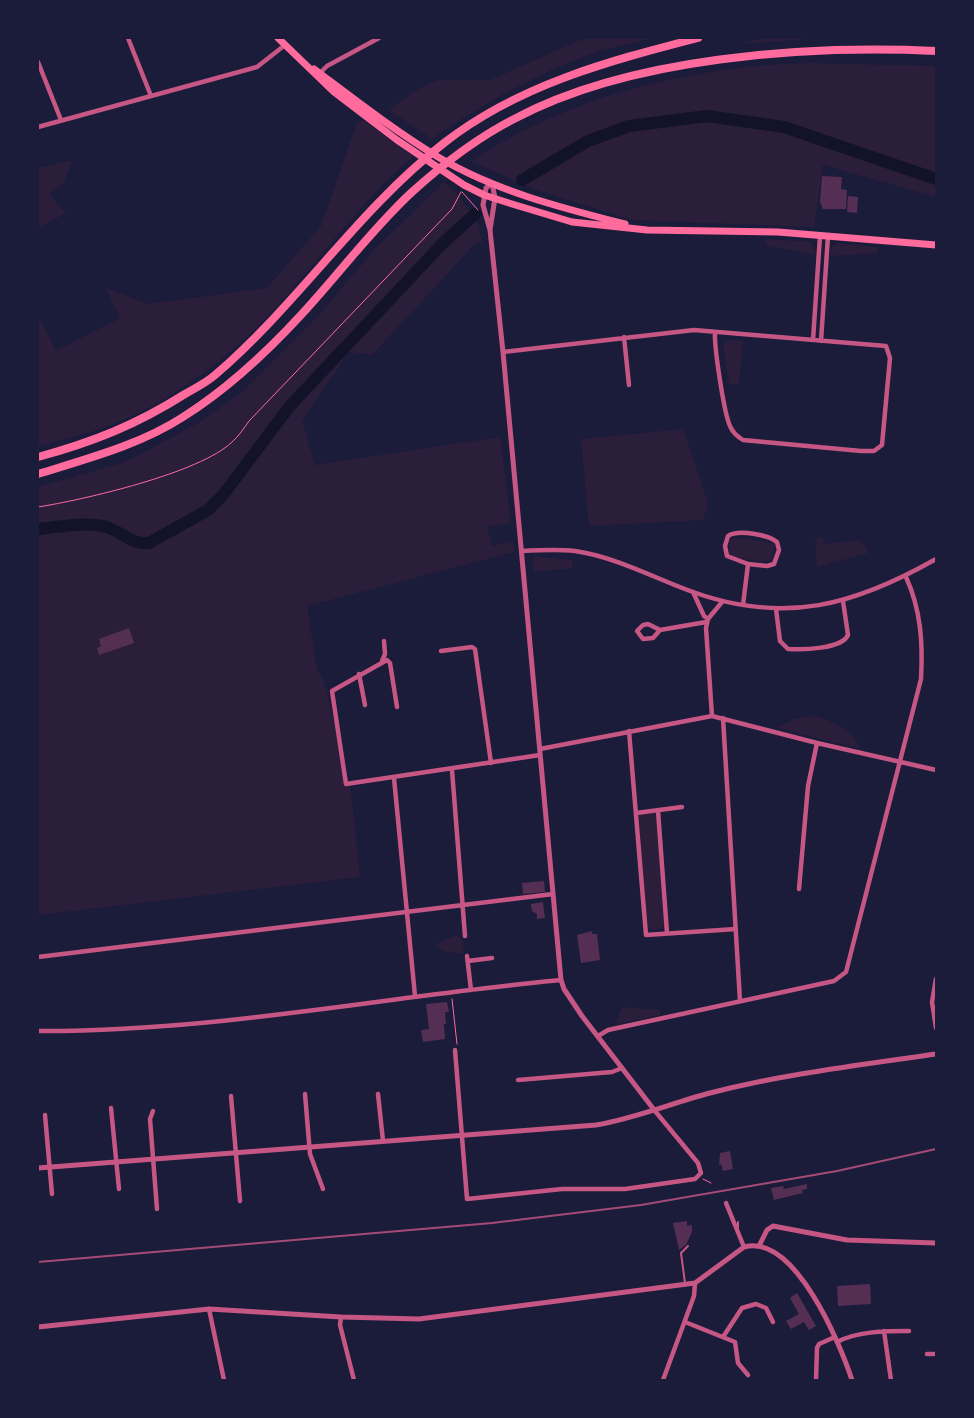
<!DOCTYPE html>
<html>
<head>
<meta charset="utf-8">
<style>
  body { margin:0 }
  #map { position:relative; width:974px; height:1418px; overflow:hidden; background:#1b1b3a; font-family:Poppins,sans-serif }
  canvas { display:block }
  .frame { position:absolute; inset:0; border:39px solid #1b1b3a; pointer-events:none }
</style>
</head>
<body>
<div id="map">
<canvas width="974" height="1418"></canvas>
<div class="frame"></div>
</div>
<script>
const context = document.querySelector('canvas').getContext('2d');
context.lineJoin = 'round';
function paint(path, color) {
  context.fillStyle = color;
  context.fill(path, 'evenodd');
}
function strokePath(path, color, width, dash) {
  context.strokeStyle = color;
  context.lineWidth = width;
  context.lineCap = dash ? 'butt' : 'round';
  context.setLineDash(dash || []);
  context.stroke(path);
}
paint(new Path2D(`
  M591,38H653C630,44 605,48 583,57C529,77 479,107 432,139L389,110L418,89L439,80H490L578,41Z
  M763,38H825L740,44Z
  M811,63L936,66V197L823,165L814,227L632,220L536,190L471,161C571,95 692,66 811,63Z
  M363,120L413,157C357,204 316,266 265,319C223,363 159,410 100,429C79,436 58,441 38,446V315L56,351L120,318L106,288L148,304L267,288L321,226L357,123Z
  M73,160L63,184L49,194L66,213L38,228V168Z
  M444,182L456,193L478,223L482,243L475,244L372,355L349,352L302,421L315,465L500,437L511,523L487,527L492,546L513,541L514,552L307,606L317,670L324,681L351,791L360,877L38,915V487L125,462L195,425L242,392L318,316L375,249Z
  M766,239L811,242L814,247V255L765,245Z
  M838,243L878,247L877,253L830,256L832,246Z
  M730,340L743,341L739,384H729L723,346L726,342Z
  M683,429L708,503L703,520L589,526L581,439Z
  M735,537L773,543L775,546L772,560L759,562L732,556L729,554L730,540Z
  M823,537L824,544L858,540L865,545L868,553L817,567L815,538Z
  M533,556L572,560L573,568L534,572Z
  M814,716C835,722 850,728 861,749L777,728L793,719Z
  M656,813L664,926L661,929L651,930L646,924L638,814Z
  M457,935L463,941L464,954L443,951L436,944Z
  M622,1007L659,1010L661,1015L616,1024Z`), '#2a1e3b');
strokePath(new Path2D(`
  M522,180L588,141L629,126L707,116L784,127L936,179
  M38,529C60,527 80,522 103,526C121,530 130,545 149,543L208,510L223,495L289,407L443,243L475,214`), '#12122b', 12);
paint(new Path2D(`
  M822,176L842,177L841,189L847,190L846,209H823L820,202Z
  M848,196L858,197L857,213L847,212Z
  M129,628L134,643L99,655L97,648L101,646L99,639Z
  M544,881L545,892L523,894L522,883Z
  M543,902L545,918L537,919V914L532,911L531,904Z
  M592,931V934H597L600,960L581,963L577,935Z
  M447,1002L449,1012H445L446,1024H444L445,1039L423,1042L421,1030L429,1029L426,1004Z
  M730,1151L733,1169L723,1171L721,1164L719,1165L720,1153Z
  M807,1184V1189L802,1190L803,1193L774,1200L771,1188L783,1186L784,1189Z
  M687,1221V1226L692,1225V1232L686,1245L679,1250L673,1223Z
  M870,1284L871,1304L838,1306L837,1286Z
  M797,1293L816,1326L809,1330L804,1322L791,1329L786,1321L799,1314L790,1298Z`), '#542f53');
strokePath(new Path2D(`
  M462,192L478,210
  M38,507C83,500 200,473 232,442C239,436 244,428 249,421L452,209L461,192
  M452,999L457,1044
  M703,1179L711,1183`), '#ff6b9d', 1);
strokePath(new Path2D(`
  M738,1222V1228
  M685,1283L681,1253L688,1246`), '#c65784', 2);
strokePath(new Path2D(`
  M128,38L151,96
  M38,62L61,120
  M319,74L327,66L379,38
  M38,127L257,67L285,45
  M624,337L629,385
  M813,340L820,236
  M821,341L828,236
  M503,352L694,330L886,346L890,358L882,445L874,451H861L743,440C737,436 733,433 730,426C724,413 714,347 715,332
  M522,551C539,550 558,549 575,551C616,557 654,578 693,592C785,625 855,605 936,559
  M693,592L704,616L708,619L706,628L712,716
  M743,605L748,564L727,556L725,546L728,536C738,529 769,535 777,542L779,550L774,564L767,566L748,564
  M776,609L780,641L788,649C802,650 842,649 848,635L843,601
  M708,619L722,602
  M648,624L660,630L653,638L643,639L637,631L643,625Z
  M660,630L706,622
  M441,651L472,647L475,649L491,763
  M382,661L385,654L384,641
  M359,674L365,705
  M397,707L390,663L387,660L332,691L346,784L540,755
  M723,718L740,1001
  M629,731L646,935L736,929
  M540,749L712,716L817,743L936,770
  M452,770L465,936
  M394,778L415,996
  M658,811L667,933
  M636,813L682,807
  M799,889L808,786L817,743
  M467,956L471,990
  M38,957L553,894
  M468,961L492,958
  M936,979L932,1002L936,1028
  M38,1031C214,1032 387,996 561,980
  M598,1036L608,1030L834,981L846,972L921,679C923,643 921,610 906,577
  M455,1050L467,1199L562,1189H625L695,1179L701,1173L698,1163L655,1111
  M518,1080L612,1072L622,1068
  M305,1094L310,1154L323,1189
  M378,1094L383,1141
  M231,1096L240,1201
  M111,1108L119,1189
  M153,1111L150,1119L157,1209
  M45,1115L52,1194
  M726,1203L744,1247
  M209,1309L224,1380
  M341,1317L340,1325L354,1380
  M685,1322L735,1342L738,1363L748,1375
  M884,1331L891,1380
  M723,1337L742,1308L756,1304L766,1308L773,1322
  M837,1342C858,1331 886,1331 909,1331
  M927,1354H936
  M663,1380L694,1296L695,1283
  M816,1380L817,1348L819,1344L835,1337`), '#c65784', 4.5);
strokePath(new Path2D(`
  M490,230L495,198L492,183L486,188L483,205L490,230L503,352L561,980L564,989L582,1016L655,1111
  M38,1168L596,1125C636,1118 672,1103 710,1093C784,1074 861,1065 936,1054
  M759,1246L767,1230L773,1226L847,1240L936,1243
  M38,1327L209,1309L341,1317L419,1319L695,1283L744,1247C795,1233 840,1344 852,1380`), '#c65784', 5);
strokePath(new Path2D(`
  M278,38L334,92L397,140L464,185L484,195L512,204L572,222L647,230L778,232L936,245
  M314,69C354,99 395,131 438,157C495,191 562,208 625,224`), '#ff6b9d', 7);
strokePath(new Path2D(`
  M38,457C93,442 136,425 185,394C195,388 206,383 215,375C298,304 358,210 444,143C518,85 609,61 698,38
  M38,474C86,459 140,445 183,417C226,390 266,353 301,315C338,275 372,229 412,192C443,164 477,138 514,119C630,57 806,45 936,51`), '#ff6b9d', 8);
strokePath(new Path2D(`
  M38,1262L492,1223L641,1205L837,1171L936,1149`), '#a44b75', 2);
</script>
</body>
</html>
